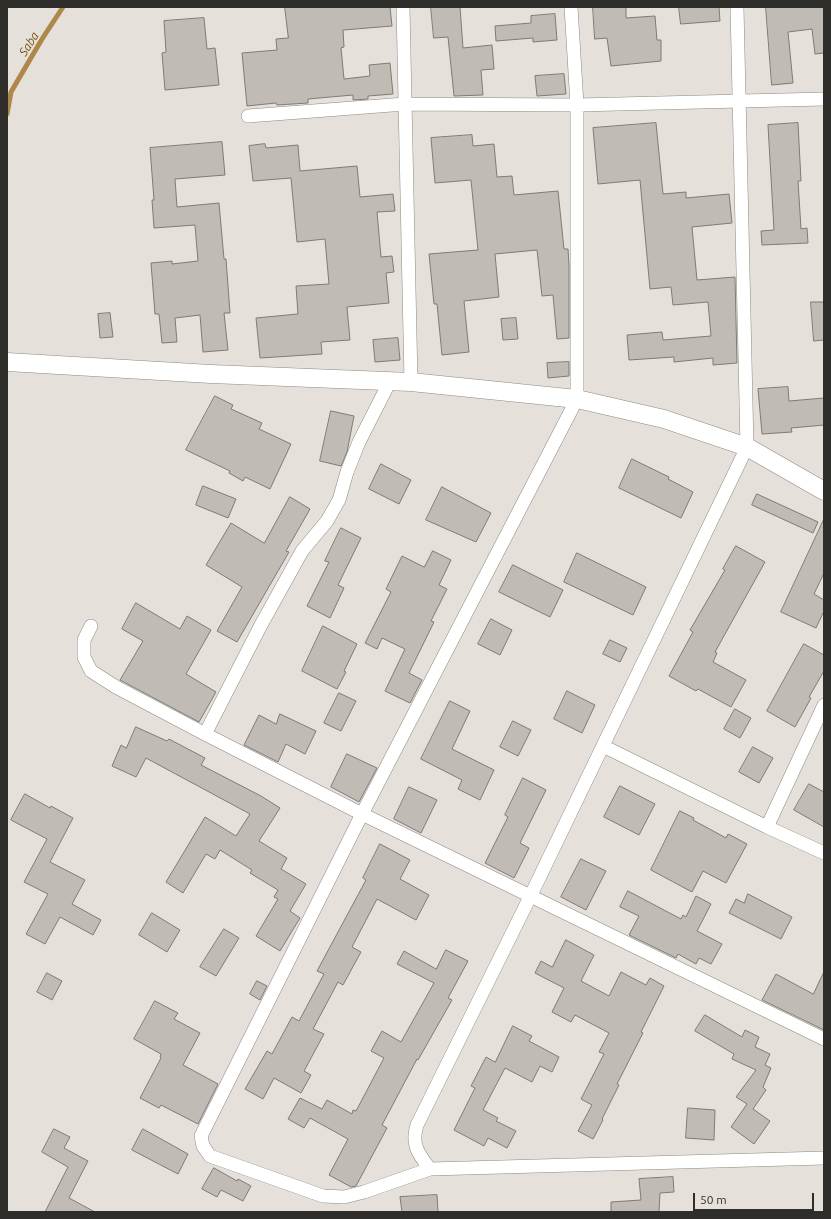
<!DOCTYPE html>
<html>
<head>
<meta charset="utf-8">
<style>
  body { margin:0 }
  #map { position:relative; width:831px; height:1219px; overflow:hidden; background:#e5e0d9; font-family:Ubuntu,sans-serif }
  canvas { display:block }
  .frame { position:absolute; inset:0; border:8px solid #2f2d2a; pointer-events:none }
  .scale { position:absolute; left:693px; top:1193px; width:121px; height:18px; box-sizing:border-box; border:2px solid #2f2d2a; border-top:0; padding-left:5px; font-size:12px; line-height:14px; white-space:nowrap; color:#2f2d2a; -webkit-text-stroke:3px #e5e0d9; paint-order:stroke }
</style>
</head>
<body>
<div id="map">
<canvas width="831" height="1219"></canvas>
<div class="frame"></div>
<div class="scale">50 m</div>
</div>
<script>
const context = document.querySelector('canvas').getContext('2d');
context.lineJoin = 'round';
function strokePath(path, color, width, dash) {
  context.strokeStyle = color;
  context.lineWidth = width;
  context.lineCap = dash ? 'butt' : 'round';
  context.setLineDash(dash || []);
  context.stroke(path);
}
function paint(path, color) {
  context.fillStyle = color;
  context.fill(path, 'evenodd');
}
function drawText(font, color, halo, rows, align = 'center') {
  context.font = font + ' Ubuntu,sans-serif';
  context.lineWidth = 3.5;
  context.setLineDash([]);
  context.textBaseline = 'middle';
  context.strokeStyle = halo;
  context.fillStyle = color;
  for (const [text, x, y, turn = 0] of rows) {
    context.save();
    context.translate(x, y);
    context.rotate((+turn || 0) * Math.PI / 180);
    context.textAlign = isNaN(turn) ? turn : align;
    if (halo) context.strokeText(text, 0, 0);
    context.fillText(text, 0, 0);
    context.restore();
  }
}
strokePath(new Path2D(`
  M7,114L11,92L42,39L63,7`), '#ae874a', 5);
const building = new Path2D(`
  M285,7H390L392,26L343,30L344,47L341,48L344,79L370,76L369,65L390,63L393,94L368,96V99L353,100V95L308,99V103L277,105L276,103L247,106L242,53L277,50L276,39L288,38Z
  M431,7H460L463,48L492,45L494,69L481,70L483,95L454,96L448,37L434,38Z
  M593,7H626V18L655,16L657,40H661V61L611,66L607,38L595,39Z
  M679,7H719L720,21L681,24Z
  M766,7H824V53L815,54L812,29L788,32L793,83L772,85Z
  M555,14L557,40L533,42V38L496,41L495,26L531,23V16Z
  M204,18L207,49L215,48L219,85L165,90L162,53L166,52L164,21Z
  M564,74L566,94L537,96L535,76Z
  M656,123L663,194L686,192V198L729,194L732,223L692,227L697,280L735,277L737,363L713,365V358L674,362V357L629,360L627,335L662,332L663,340L711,336L708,302L673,305L671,287L650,289L640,180L598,184L593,128Z
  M798,123L801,181H798L801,229L807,228L808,243L762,245L761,231L774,230L768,125Z
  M472,135L473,146L494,144L497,177L512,176L514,195L558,191L564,249H568L569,265V338L557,339L553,295L542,296L537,250L495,254L499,297L464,301L469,352L442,355L437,304H434L429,254L478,250L471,180L435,183L431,138Z
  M222,142L225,175L175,179L177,207L219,203L224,259H226L230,313H224L228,350L203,352L200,315L175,318L177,342L162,343L159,314H155L151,263L172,261V264L198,261L195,225L154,228L152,200H154L150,148Z
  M265,144L266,148L298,145L300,171L357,166L360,197L393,194L395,211L377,212L381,257L392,256L394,272L386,273L389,303L347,307L350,340L321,342L322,354L260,358L256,318L298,314L296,286L329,284L325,239L297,242L291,178L253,181L249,146Z
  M811,302H824V340L814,341Z
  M110,313L113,337L100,338L98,314Z
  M516,318L518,339L503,340L501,319Z
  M398,338L400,360L375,362L373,340Z
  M569,362V376L548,378L547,363Z
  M788,387L789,401L824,398V425L791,428L792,432L762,434L758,389Z
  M215,396L233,405L231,409L262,423L259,429L291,444L270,489L245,477L243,481L229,473L230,471L186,450Z
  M331,411L354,416L347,452L341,466L320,461Z
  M632,459L669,477L668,479L693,492L681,518L619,488Z
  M381,464L411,480L399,504L369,489Z
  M203,486L236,499L228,518L196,505Z
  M442,487L491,513L476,542L426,520Z
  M757,494L818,522L813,533L752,505Z
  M290,497L310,509L286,551L289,552L237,642L217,631L242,587L206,565L231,523L264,543Z
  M824,519V573L814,594L824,600V611L816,628L781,612Z
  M341,528L361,538L338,585L344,588L330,618L307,606L329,562L325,561Z
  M736,546L765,562L715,652L717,653L713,662L746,680L731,707L698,689L696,691L669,676L693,632L690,630L725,570L723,569Z
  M433,551L451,560L439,585L447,589L431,621L434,622L409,673L422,680L410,703L385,691L405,649L382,638L377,649L365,643L391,592L386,589L402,556L424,567Z
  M577,553L646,587L633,615L564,582Z
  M513,565L563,590L550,617L499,592Z
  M136,603L180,629L187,616L211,630L186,674L216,692L199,722L120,680L143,641L122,629Z
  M491,619L512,630L500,655L478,644Z
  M323,626L357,644L344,671L346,672L337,689L302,671Z
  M610,640L627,648L620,662L603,654Z
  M804,644L824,655V671L809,697L811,698L795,727L767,711Z
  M567,691L595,705L582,733L554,719Z
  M339,693L356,701L341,731L324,723Z
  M450,701L470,711L452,749L494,770L480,800L458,789L462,780L421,759Z
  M735,709L751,718L740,738L724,729Z
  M280,714L316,731L305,754L286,744L278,762L244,745L259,715L276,724Z
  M513,721L531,730L518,756L500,747Z
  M136,727L167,741L169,739L205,758L201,765L261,796L280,808L259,841L287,858L281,869L306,884L290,911L300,918L280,951L256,936L278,899L274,897L278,890L250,873L252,870L220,850L215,859L206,854L183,893L166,882L205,817L236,836L250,814L146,758L136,777L112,766L121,745L126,748Z
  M753,747L773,758L759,783L739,772Z
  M347,754L377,768L359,802L331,787Z
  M523,778L546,790L520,843L529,848L514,878L485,863L508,817L505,815Z
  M809,784L824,792V827L794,810Z
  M620,786L655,804L639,835L604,817Z
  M409,787L437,800L421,833L394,819Z
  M25,794L50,808L51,806L73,818L50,862L85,880L72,904L101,920L93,935L60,917L45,944L26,934L48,894L24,882L47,839L11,820Z
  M680,811L694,818L693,820L726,838L728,834L747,844L726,883L703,871L692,892L651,870Z
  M380,844L410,860L400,879L429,895L416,920L377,899L352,947L361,952L343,985L338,982L313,1029L324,1034L304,1071L311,1075L301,1093L274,1078L263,1099L245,1089L267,1051L272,1054L292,1017L299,1021L324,974L317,971L366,880L363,878Z
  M581,859L606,871L586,910L561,897Z
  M628,891L681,919L683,915L686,917L696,896L711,904L697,931L722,944L711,964L699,958L696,964L678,954L676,958L629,935L639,916L620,907Z
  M748,894L792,917L781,939L729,913L736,899L744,903Z
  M152,913L180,930L167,952L139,935Z
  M224,929L239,938L216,976L200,967Z
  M566,940L594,955L581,981L609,996L621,972L646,985L650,978L664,986L641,1032L643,1033L617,1084L619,1085L602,1119L603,1120L593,1139L578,1131L592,1105L581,1099L604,1054L599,1052L609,1033L575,1015L571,1022L552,1012L564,988L535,973L541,961L552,967Z
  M446,950L468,961L448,998L452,1000L418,1060L417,1059L382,1125L387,1128L356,1186L351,1187L329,1175L348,1139L310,1118L304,1128L288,1119L300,1098L322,1109L327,1100L352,1114L353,1110L356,1111L384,1058L371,1051L382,1031L401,1042L434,983L397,964L404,951L436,969Z
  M824,972V1030L762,1000L776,974L813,994Z
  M47,973L62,981L52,1000L37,992Z
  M257,981L267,986L260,1000L250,994Z
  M155,1001L178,1013L174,1019L200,1033L183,1065L218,1084L198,1124L161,1105L159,1108L140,1098L161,1058L160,1057L161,1054L134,1039Z
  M705,1015L742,1037L745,1030L759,1037L755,1047L770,1054L765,1065L771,1068L763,1087L766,1090L753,1109L770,1121L754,1144L731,1127L747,1104L736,1097L756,1070L732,1059L734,1054L695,1031Z
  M513,1026L532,1036L529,1041L559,1057L552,1072L540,1066L532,1082L505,1068L483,1110L498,1118L496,1121L516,1131L507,1148L488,1138L484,1146L454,1130L475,1088L471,1086L486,1057L495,1062Z
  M688,1108L715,1110L714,1140L686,1138Z
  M54,1129L70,1137L64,1148L88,1161L69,1198L95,1212H45L68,1167L42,1152Z
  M143,1129L188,1154L178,1174L132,1150Z
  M214,1168L237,1181L238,1179L251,1186L243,1201L221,1190L217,1197L202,1189Z
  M673,1177L674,1192L660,1193L659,1212H611V1202L641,1200L639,1179Z
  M437,1195L438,1212H402L400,1197Z`);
paint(building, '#c0bbb4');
strokePath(building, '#7f7a74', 1);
const street = new Path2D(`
  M403,7L411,382
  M571,7L577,105V399L362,814L201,1136L203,1146L210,1156L323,1196L344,1197L364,1192L430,1169L824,1158
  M248,116L405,104L577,105L824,99
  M91,626L84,640V657L91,671L116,687L205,734L362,814L824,1039
  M205,734L261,625L302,551L327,521L339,500L347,472L359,442L390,381
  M603,746L767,827L824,853
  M767,827L824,705
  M430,1169C418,1154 411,1144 417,1125L530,897L747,447L737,7`);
const secondary = new Path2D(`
  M7,362L211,374L411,382L577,399L664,419L747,447L824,491`);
strokePath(street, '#8e8983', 14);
strokePath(secondary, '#8e8983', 19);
strokePath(street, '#fff', 13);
strokePath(secondary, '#fff', 18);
drawText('italic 12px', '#734f0c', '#e5e0d9', [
  ["Saba",29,44,-58]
]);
</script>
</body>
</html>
